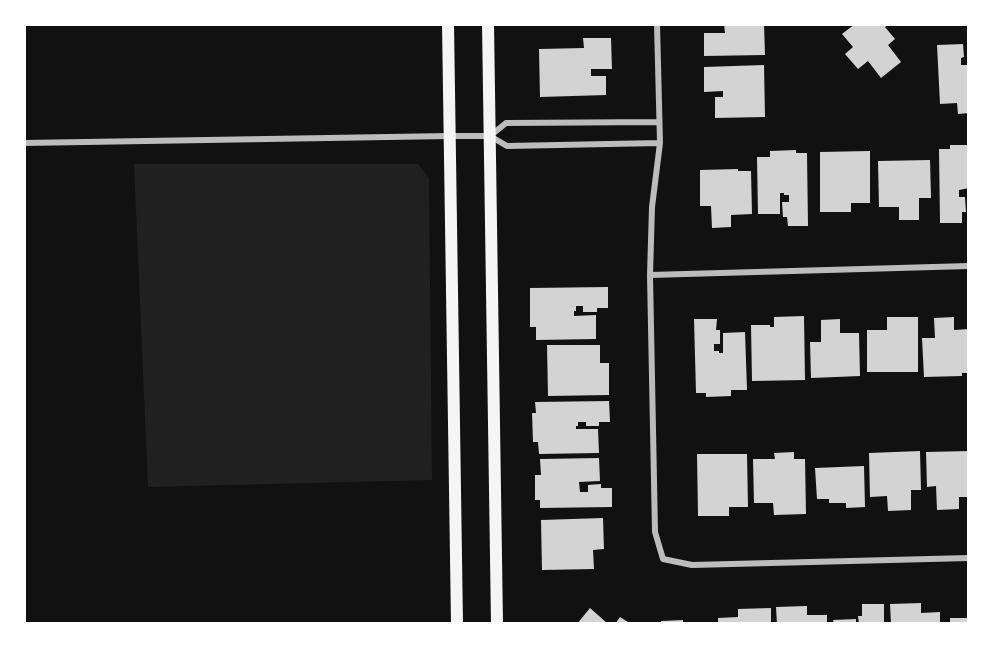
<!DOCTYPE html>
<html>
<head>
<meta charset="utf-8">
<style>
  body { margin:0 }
  #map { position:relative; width:993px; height:648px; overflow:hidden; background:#111; font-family:"Sofia Sans Condensed",sans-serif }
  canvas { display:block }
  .frame { position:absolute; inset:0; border:26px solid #fff; pointer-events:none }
</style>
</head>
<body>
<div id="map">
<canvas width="993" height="648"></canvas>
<div class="frame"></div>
</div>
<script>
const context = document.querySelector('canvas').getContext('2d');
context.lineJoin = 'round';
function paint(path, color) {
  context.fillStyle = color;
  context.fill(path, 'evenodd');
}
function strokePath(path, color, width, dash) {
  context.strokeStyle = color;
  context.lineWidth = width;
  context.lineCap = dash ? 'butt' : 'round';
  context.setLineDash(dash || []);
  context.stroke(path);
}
paint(new Path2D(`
  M134,164H418L429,178L432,480L148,487Z`), '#202020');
paint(new Path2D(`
  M724,24H764L765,55L704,56V33H725Z
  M855,24H889L885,27L895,39L888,45L901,62L881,78L868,61L858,69L845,54L853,47L842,34Z
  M583,38H611L612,69H591V76H606V95L540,97L539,49L584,48Z
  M963,44L964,57L961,58V65H969V113L958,114L957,103L940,104L937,45Z
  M764,65L765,117L715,118V97H723V91L704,92V67Z
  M950,145H969V188L959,190V197H965L966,212H962V223H940L939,149H950Z
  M796,150V153H807L808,226H788L787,217H783L782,202H789V195H784V193H780V214H758L757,157H770V151Z
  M870,151V203H851V212H820V152Z
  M930,160L931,198H919V220H899V207H879L878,161Z
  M738,169V171H751L752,214L731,215V227L712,228L711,206H700V170Z
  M608,287V308H597V312H583V306H576V311H574V316L596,315V339L536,340V327H530V288Z
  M804,316L805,380L752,381L751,325H770V327H774V317Z
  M887,317H918V372H867V330H887Z
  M954,317V330L969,329V373H962V376L924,377L922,338H935L934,318Z
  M694,319H717L716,330H720V344H714V351H719V353H723V333L745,332L747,390H731V396L706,397V393H696Z
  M840,319V333H859L860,376L811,378L810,342H821V320Z
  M547,345H600V363H609V395L548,396Z
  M609,401L610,422H599V426H586V422H578V426H576V429H598L599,453L539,454L538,442H533L532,413H536L535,402Z
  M920,451L921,490H911V510L888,511L887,496L870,497L869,453Z
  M969,451V497H959V509L937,510L936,486L927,487L926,452Z
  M794,452V459H805L806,514L774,515L773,503H754L753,459H775L774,453Z
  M697,454H747L748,507H729V516H698Z
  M599,458L600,481L579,482L580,492H588V485L601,484V488H612V507L540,508V500H535V475H541L540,459Z
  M864,466L865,507L846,508V503H829V499H817L815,468Z
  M603,518L604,549L593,550L594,569L542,570L541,520Z
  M921,603V613L940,612V624H891L890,604Z
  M862,604H884V624H859L858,616H862Z
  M807,606V615H827V624H777L776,607Z
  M590,608L607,623L606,624H577Z
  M771,608V624H718V618L738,617V609Z
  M620,617L631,624H615Z
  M950,618H969V624H950Z
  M856,619V624H834L833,620Z
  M683,620V624H661V621Z`), '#d3d3d3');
strokePath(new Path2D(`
  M657,24L660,143L652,207L650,275L655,532L663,559L692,565L969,558
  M490,136L506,123L659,122
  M24,143L449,136H490L507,146L660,143
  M650,275L969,266`), '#bcbcbc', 6);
strokePath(new Path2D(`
  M448,24L457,624
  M488,24L497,624`), '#f5f5f5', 12);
</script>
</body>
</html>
